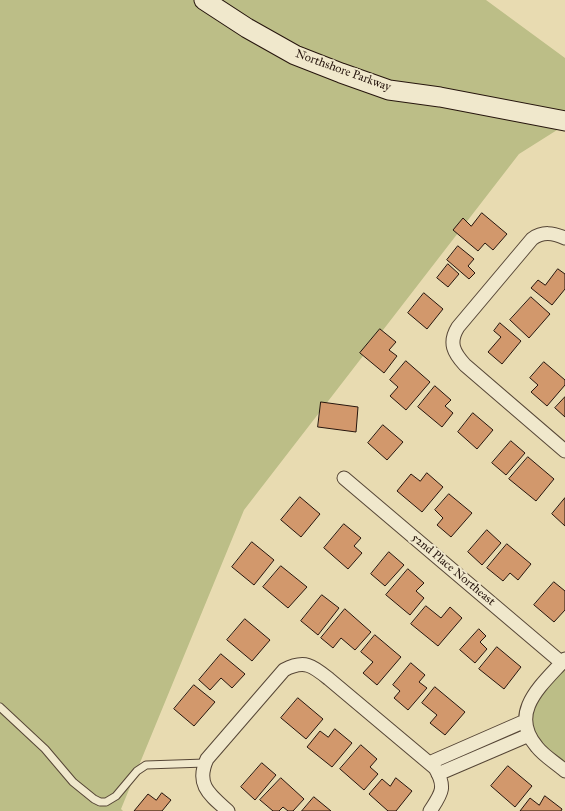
<!DOCTYPE html>
<html>
<head>
<meta charset="utf-8">
<style>
  body { margin:0 }
  canvas { display:block; background:#e8dbb1 }
</style>
</head>
<body>
<canvas width="565" height="811"></canvas>
<script>
const context = document.querySelector('canvas').getContext('2d');
context.lineJoin = 'round';
function paint(path, color) {
  context.fillStyle = color;
  context.fill(path, 'evenodd');
}
function strokePath(path, color, width, dash) {
  context.strokeStyle = color;
  context.lineWidth = width;
  context.lineCap = dash ? 'butt' : 'round';
  context.setLineDash(dash || []);
  context.stroke(path);
}
function drawText(font, color, halo, rows, align = 'center') {
  context.font = font + ' "IM FELL Great Primer",serif';
  context.lineWidth = 4;
  context.setLineDash([]);
  context.textBaseline = 'middle';
  context.strokeStyle = halo;
  context.fillStyle = color;
  for (const [text, x, y, turn = 0] of rows) {
    context.save();
    context.translate(x, y);
    context.rotate((+turn || 0) * Math.PI / 180);
    context.textAlign = isNaN(turn) ? turn : align;
    if (halo) context.strokeText(text, 0, 0);
    context.fillText(text, 0, 0);
    context.restore();
  }
}
paint(new Path2D(`
  M0,0H486L565,58V125L519,154L244,510L121,809L123,811H0Z
  M565,658V771L537,747L526,709Z`), '#bcbe87');
const building = new Path2D(`
  M482,213L507,234L493,250L485,243L478,251L453,230L463,218L471,226Z
  M458,246L474,259L468,266L475,273L469,279L447,260Z
  M448,264L459,274L448,287L437,278Z
  M558,269L565,274V289L552,305L531,288L538,280L545,285Z
  M424,293L443,309L427,329L408,313Z
  M531,297L550,314L529,338L510,320Z
  M500,323L521,341L502,364L488,352L501,337L494,331Z
  M380,329L396,342L389,350L397,356L384,373L360,353Z
  M406,361L430,382L406,410L390,396L398,387L390,380Z
  M544,362L565,380V385L547,406L531,392L538,385L530,378Z
  M435,386L451,400L445,406L453,413L442,427L418,407Z
  M565,397V417L555,408Z
  M321,402L358,407L356,432L318,427Z
  M473,413L493,430L477,449L458,432Z
  M383,425L403,442L387,460L368,443Z
  M511,441L525,453L506,475L492,463Z
  M528,457L554,479L536,501L509,479Z
  M427,473L443,487L422,512L397,491L411,474L420,481Z
  M449,494L472,513L451,537L437,525L443,518L435,510Z
  M300,497L320,514L301,537L281,520Z
  M565,498V526L552,514Z
  M344,524L361,538L354,546L362,553L348,569L324,548Z
  M487,530L501,543L482,565L468,552Z
  M252,542L274,560L254,585L232,567Z
  M507,544L531,564L518,580L510,573L503,581L487,568Z
  M389,552L404,565L385,586L371,574Z
  M281,566L307,587L288,608L263,587Z
  M408,569L424,583L416,591L424,598L410,615L386,595Z
  M554,582L565,591V610L554,622L534,605Z
  M322,595L339,608L318,635L301,621Z
  M426,606L441,618L450,607L462,618L438,646L411,624Z
  M345,609L371,632L355,650L341,638L333,648L321,638Z
  M245,619L270,640L252,661L227,640Z
  M479,629L486,636L480,642L487,649L475,663L460,650Z
  M375,635L401,657L377,685L363,673L373,662L361,652Z
  M497,647L521,667L504,689L479,669Z
  M221,654L245,674L232,688L221,678L210,690L199,680Z
  M411,663L425,675L419,682L427,688L408,710L394,698L400,691L393,685Z
  M194,685L215,702L194,726L174,709Z
  M435,687L465,712L445,735L430,723L437,715L422,703Z
  M298,698L323,719L306,739L281,718Z
  M335,729L352,743L332,767L307,747L320,731L328,737Z
  M361,745L377,759L370,767L378,774L364,790L340,769Z
  M262,763L276,775L255,800L241,787Z
  M508,766L532,786L515,807L491,786Z
  M281,778L304,799L293,811H288L283,807L279,811H273L260,800Z
  M396,778L412,791L396,811H388L369,794L382,779L390,786Z
  M162,793L171,800L162,811H134L148,794L156,800Z
  M545,796L562,809L561,811H520L530,798L539,805Z
  M314,797L331,811H302Z`);
paint(building, '#d2986c');
strokePath(building, '#26150d', 1);
const lane = new Path2D(`
  M0,707L45,749L73,782L94,799L100,802H106L116,796L137,771L146,765L205,763`);
const street = new Path2D(`
  M565,238C553,233 543,231 532,239L458,327C448,343 454,353 465,365L565,451
  M344,478L562,663
  M565,659C543,684 507,712 537,747C544,756 556,763 565,771
  M429,763L525,721
  M438,774L529,735
  M228,811C210,795 195,785 207,759L284,670C305,659 313,666 329,679L435,768C447,788 441,794 430,811`);
const secondary = new Path2D(`
  M204,0L247,28L295,55L341,73L389,90L440,97L565,121`);
strokePath(lane, '#564636', 9);
strokePath(street, '#564636', 15);
strokePath(secondary, '#26150d', 21);
strokePath(lane, '#f0e8cc', 7);
strokePath(street, '#f0e8cc', 13);
strokePath(secondary, '#f0e8cc', 19);
drawText('12px', '#26150d', '#f0e8cc', [
  ["Northshore Parkway",343,71,20],
  ["52nd Place Northeast",453,570,40]
]);
</script>
</body>
</html>
